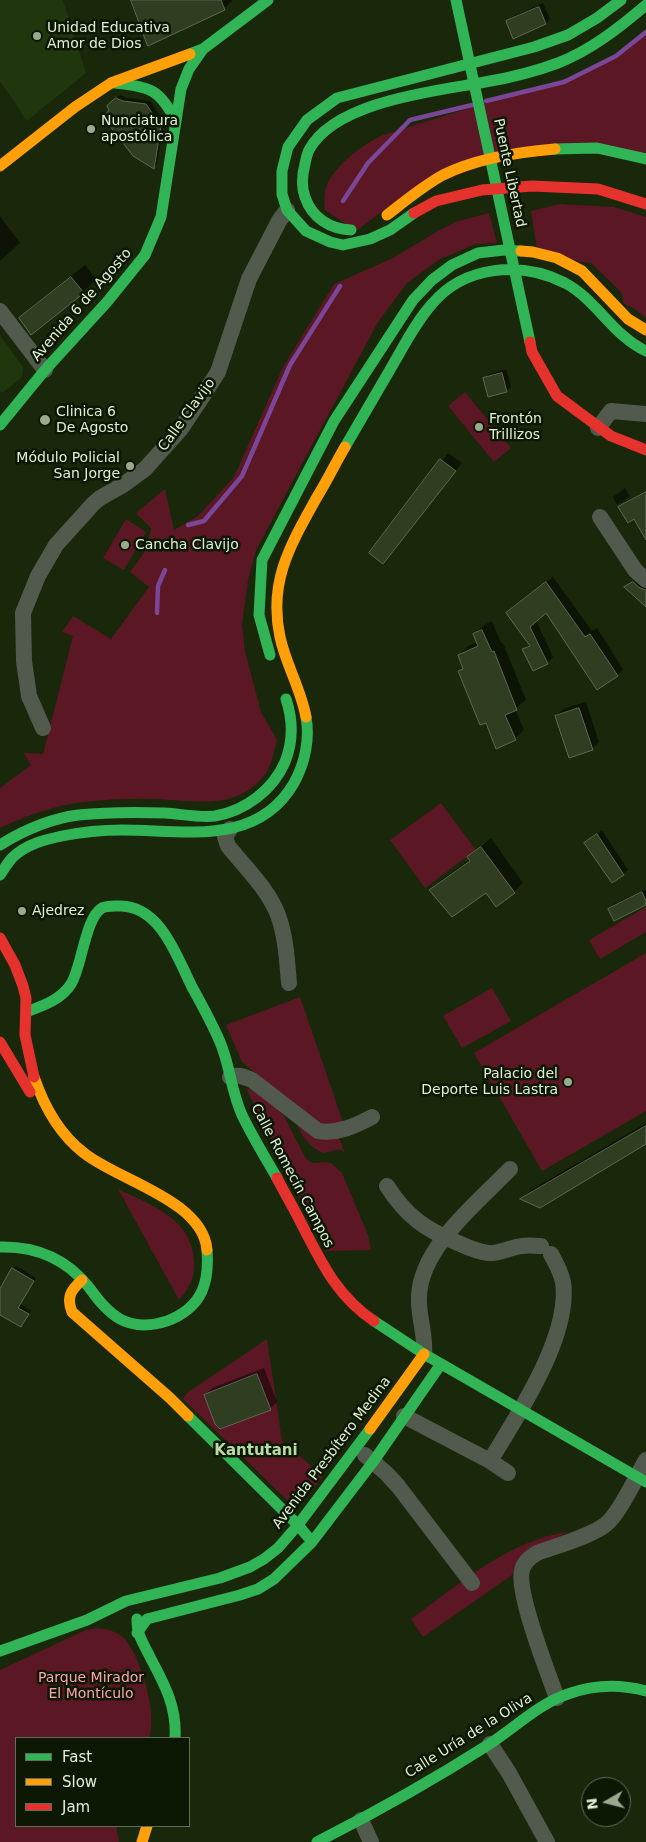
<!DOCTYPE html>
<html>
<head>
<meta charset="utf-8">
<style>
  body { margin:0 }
  #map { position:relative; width:646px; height:1842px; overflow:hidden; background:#19270b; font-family:"DejaVu Sans",sans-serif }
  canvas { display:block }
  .legend { position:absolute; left:15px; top:1737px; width:175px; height:90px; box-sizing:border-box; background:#0c1704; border:1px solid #616e58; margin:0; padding:6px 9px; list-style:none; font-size:15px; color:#e0f0d5 }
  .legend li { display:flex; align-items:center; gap:10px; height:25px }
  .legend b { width:25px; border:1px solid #616e58 }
  .north { position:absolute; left:581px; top:1777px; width:50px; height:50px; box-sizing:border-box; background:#0c1704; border:1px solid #616e58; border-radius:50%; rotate:262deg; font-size:14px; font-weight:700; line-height:20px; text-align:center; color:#e0f0d5 }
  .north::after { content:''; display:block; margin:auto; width:18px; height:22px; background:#9aaa8e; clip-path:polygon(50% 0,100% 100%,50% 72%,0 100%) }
</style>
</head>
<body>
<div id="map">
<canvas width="646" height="1842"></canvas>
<ul class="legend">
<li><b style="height:6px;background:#30b455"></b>Fast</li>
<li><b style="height:6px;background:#ff9f0a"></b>Slow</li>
<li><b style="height:6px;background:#e5322d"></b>Jam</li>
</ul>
<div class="north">N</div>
</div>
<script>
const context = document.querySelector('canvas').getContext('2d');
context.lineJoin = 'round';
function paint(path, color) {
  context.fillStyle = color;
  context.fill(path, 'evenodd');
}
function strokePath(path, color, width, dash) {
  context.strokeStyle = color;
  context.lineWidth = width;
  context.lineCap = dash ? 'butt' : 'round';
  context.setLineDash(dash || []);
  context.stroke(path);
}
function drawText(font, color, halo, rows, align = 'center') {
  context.font = font + ' "DejaVu Sans",sans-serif';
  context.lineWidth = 5;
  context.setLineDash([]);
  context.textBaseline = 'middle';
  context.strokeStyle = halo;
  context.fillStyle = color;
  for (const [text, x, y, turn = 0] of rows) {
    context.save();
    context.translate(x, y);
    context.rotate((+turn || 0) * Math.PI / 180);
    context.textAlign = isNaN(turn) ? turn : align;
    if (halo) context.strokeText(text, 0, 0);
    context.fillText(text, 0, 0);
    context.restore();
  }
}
paint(new Path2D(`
  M0,0H63L86,73L27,121L0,81Z
  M0,335L23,367V372L21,378L2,393L0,391Z`), '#20360c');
paint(new Path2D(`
  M646,30V154L531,147L403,196L356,231L325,210C324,202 324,195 326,187C334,166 363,144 383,135L583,73L612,58Z
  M560,204L614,207L646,217V318L635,309L624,304L621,292L591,263L581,262L537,249L531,211Z
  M489,213L497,243L476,244L440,259L407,283L378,322L256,550L248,580L244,609L242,625L245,651L261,712L277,740C274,750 272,764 266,773C238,811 197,801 156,799C133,798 107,799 84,802C54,805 27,816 0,828V788L31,765L24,753L43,754L73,636L62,632L73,616L111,639L149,587L130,572L146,550L151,528L136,513L165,489L174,530L198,516L234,477L283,367L334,284L393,258L438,231L458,221Z
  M465,392L511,448L494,462L448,406Z
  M126,519L146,532L124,570L103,558Z
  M441,803L476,850L425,888L390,840Z
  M646,907V932L600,959L589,940Z
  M646,953V1111L542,1171L474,1053Z
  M492,988L511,1021L462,1048L443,1016Z
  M300,997L343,1122L326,1127L317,1124L242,1062L226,1025Z
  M246,1088L253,1090L283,1114L306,1159L313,1163L325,1162L331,1163L342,1173L368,1235L371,1250L326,1251Z
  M294,1118L338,1135L345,1153L340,1149L323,1153C305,1144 302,1135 294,1118Z
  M118,1189C151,1205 193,1219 194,1262C195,1277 189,1289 179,1300Z
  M267,1339L282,1441L323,1476C314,1487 306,1502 292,1505L183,1399L187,1393Z
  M569,1532L527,1553L517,1562L512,1575L423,1637L411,1619C458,1585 510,1539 569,1532Z
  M98,1628C107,1629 119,1632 125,1639C141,1659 158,1714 149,1738H16V1826H116L119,1842H0V1670L86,1630Z`), '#5c1725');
paint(new Path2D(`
  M132,0H233L224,9Z
  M543,3L550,19L546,23L507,21L512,17Z
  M120,95L127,98L150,101L164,122L157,164L154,167L108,106Z
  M0,216L20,243L0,261Z
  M85,265L96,279L83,292L20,318L34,305Z
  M506,369L511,387L506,391L484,378L489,374Z
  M448,453L462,463L383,562L371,552Z
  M625,488L630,496L617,505L613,497Z
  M646,491V536L635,517L619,507L625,502Z
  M553,577L592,631L597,628L623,669L617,675L547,611L536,620L553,657L547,663L524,650L530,643L507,613Z
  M640,577L646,582V600L626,587Z
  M492,621L501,643H503L526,700L515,709L524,730L515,739L486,721L459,671L464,667L459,655L468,646L478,642L475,634L484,625Z
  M586,702L599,742L592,749L556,716L563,709Z
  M602,830L628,870L612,882L586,843Z
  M491,838L523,883L514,892L431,890L440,881L470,859L469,857Z
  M646,889V904L610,909L614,904Z
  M646,1123V1142L522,1199L531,1190Z
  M16,1266L36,1278L20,1304L31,1311L21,1326L0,1313V1291Z
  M264,1368L277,1402L270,1409L205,1395L212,1388Z`), '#0007');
strokePath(new Path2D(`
  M486,101L564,82L616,56L646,32
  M343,201L368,163L410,120L472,105
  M188,525L204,521L242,476L290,365L340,286
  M157,613L158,586L165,570`), '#7a4697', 4.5);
const building = new Path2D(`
  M131,0H221L225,10L148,46Z
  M539,7L546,24L513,39L506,21Z
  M116,98L123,101L146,104L161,126L154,169L133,156L103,117L109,110L107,106Z
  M71,277L84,293L31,335L19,318Z
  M502,373L507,392L488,397L483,378Z
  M440,459L456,471L383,564L369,553Z
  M646,492V540L634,519L628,523L618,507Z
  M546,582L585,637L590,634L618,676L597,690L546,613L530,627L548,664L533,671L522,649L530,646L506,613Z
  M633,582L640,588L646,590V607L624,587Z
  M482,630L492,652L494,651L517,710L505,715L516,740L496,749L486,723L480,725L458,671L463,669L458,655L478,646L473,634Z
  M579,708L593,750L569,758L555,716Z
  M597,834L624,875L612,883L584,843Z
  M481,847L515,893L496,907L486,893L452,917L429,890L470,861L467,857Z
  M642,892L646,901V905L614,921L608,909Z
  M646,1126V1144L540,1208L520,1199Z
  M12,1268L34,1281L18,1308L29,1314L21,1327L0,1315V1289Z
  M257,1374L271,1410L220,1429L215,1424L204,1395Z`);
paint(building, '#2f3d20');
strokePath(building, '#5d6952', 1);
strokePath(new Path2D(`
  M0,311L45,370
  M598,428L611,411L646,414
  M600,517L635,570L646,580
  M43,728L29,696L24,661L23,613L38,576L56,545L93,504L100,498L123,485L145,469L180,430L204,394L218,372L249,279L279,221L287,210
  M230,829L225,837L228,846C245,867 268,889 278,915C286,937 287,961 289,983
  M230,1077C239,1074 244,1077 252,1080L318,1131C338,1134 355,1126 372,1117
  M387,1186C406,1216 426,1230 458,1243C467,1247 478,1252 488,1253C500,1254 510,1247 522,1246C528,1245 535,1246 541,1246
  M424,1354C426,1335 418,1317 419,1297C420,1248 478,1202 510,1169
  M404,1416L490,1461L508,1473
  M365,1455L386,1473L398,1486L472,1583
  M490,1461C517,1416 571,1336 563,1282C561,1272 556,1263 551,1254
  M557,1698C548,1673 516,1592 522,1570C524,1562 530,1557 537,1553C556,1546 589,1537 605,1525C619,1515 636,1477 646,1460
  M490,1744L509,1773L547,1842
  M361,1820L371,1842`), '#52594d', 16);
strokePath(new Path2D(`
  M456,0L530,342
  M190,54L203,49L268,0
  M114,83C149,87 160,88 176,122
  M555,149L597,148L646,159
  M414,213L390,230L370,239L343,245L330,242L306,231L287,210L282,194V171L288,147L307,120L337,98L534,47L568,35L597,18L621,0
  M351,230C330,229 312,218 305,197C301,186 302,175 305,164C306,159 307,154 309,150C335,101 436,91 485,82C509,78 534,72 558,63C591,50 619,28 646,5
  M0,425L45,370L107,302L145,255L161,217L181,89L189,69L203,49
  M345,447C360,421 376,394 391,368C404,346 415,323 432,304C465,265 521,261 565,283C597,300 613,336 646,351
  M270,655L259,615L262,560L334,421L413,300L432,280L452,265L478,253L504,250L521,251
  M0,845C24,830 49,819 78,815C107,812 136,812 165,813C181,814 200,818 215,816C245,811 273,790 285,762C293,742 293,720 286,699
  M0,875C4,869 8,862 13,857C27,844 44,840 62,836C82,832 101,830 122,830C184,830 257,847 294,783C305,763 310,739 306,717
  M26,1012C42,1006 61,1000 71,984C82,967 85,918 102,908C108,905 115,906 121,906C161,907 177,957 192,987C202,1005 212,1023 220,1042C230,1065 231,1091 242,1115C252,1136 265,1157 277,1178
  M0,1247C36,1246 65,1258 88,1286C97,1298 106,1311 120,1319C147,1334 190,1319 202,1291C208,1278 208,1264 207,1250
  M374,1321L424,1354L646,1482
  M188,1416L298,1525L308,1537
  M137,1619C136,1634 145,1646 151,1659C165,1685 177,1708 175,1738
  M137,1633L147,1619L240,1595L258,1589L274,1579L312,1542L373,1462L441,1364
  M0,1651L87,1620L126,1601L220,1578L250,1567L264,1559L278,1548L298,1525L370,1429
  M317,1842C376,1812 433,1780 488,1745C515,1728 538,1704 568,1694C593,1685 620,1684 646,1691`), '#30b455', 11);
strokePath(new Path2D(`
  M0,166L75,107L111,83L190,54
  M387,215C405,201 423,186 443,175C477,158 518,152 555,149
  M521,251L533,252L557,258L582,271L628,319L646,330
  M306,717C301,689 286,665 280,637C268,581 291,544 317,497C327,481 335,464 345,447
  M34,1077C44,1106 59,1134 84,1153C117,1180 203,1200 207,1250
  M82,1280C71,1290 66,1297 72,1312L170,1398L188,1416
  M370,1429L424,1354
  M142,1842L147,1826`), '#ff9f0a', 11);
strokePath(new Path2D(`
  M414,213L436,201L482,190L532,186L598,189L646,204
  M530,342L532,352L557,396L611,436L646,450
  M0,938L15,965L23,986L26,998L25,1035L34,1077
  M0,1042L30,1092
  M277,1178C284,1192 292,1205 299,1219C320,1259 335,1295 374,1321`), '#e5322d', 11);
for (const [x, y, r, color] of [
  [37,36,5,"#9aaa8e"],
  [91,129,5,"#9aaa8e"],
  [45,420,6,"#9aaa8e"],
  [479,427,5,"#9aaa8e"],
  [130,466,5,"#9aaa8e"],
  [125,545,5,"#9aaa8e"],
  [22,911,5,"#9aaa8e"],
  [568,1082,5,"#9aaa8e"]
]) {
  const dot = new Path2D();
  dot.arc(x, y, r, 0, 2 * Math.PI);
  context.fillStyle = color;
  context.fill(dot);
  strokePath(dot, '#0c1704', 2);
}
drawText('14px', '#e0f0d5', '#0c1704', [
  ["Unidad Educativa",47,28],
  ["Amor de Dios",47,44],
  ["Nunciatura",101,121],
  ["apostólica",101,137],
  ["Clinica 6",56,412],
  ["De Agosto",56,428],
  ["Frontón",489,419],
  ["Trillizos",489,435],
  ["Módulo Policial",120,458,"right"],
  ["San Jorge",120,474,"right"],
  ["Cancha Clavijo",135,545],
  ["Ajedrez",32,911],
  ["Palacio del",558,1074,"right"],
  ["Deporte Luis Lastra",558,1090,"right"]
], 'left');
drawText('14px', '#e0f0d5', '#0c1704', [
  ["Puente Libertad",509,173,78],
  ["Avenida 6 de Agosto",82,305,-49],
  ["Calle Clavijo",187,415,-54],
  ["Calle Romecín Campos",292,1176,62],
  ["Avenida Presbítero Medina",332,1453,-53],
  ["Calle Uría de la Oliva",469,1736,-32]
]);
drawText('14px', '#fea3ae', '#0c1704', [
  ["Parque Mirador",91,1678],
  ["El Montículo",91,1694]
]);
drawText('bold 15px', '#bbdba4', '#0c1704', [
  ["Kantutani",256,1451]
]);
</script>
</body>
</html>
